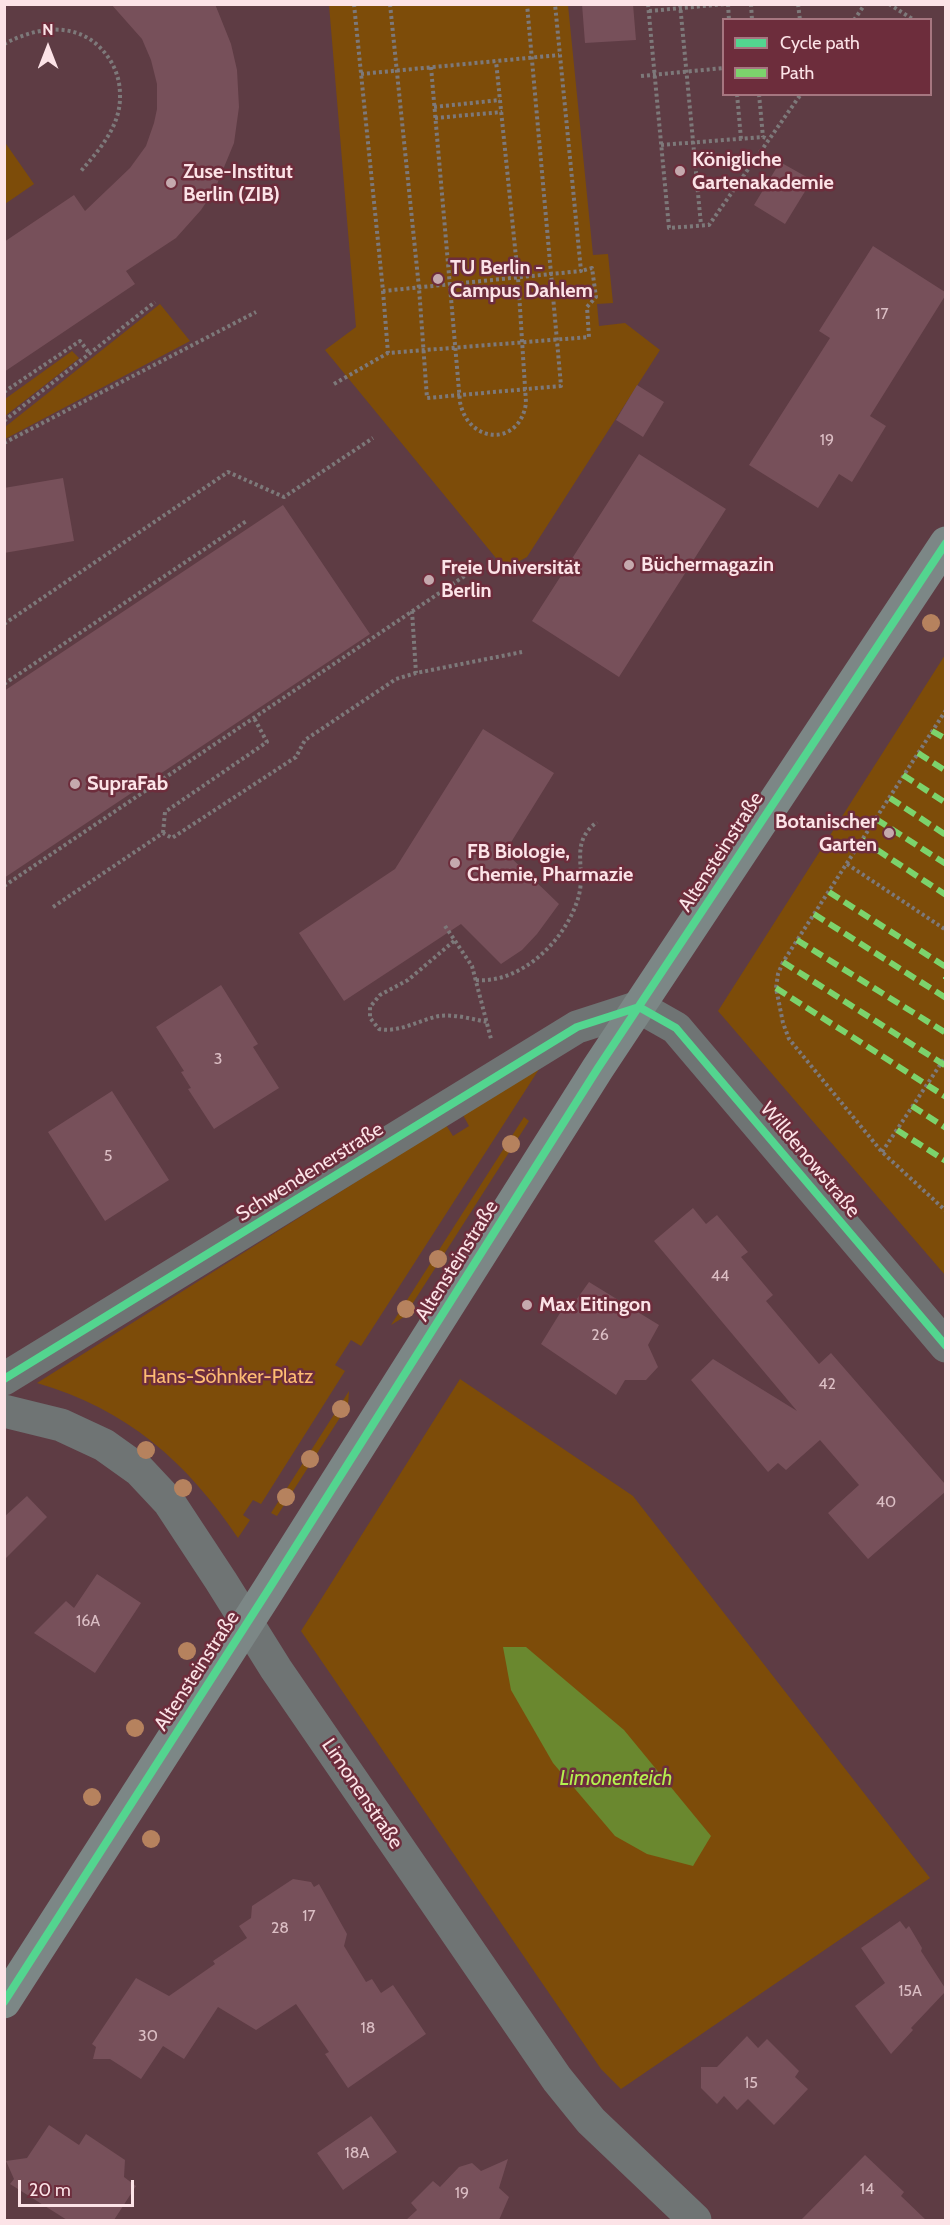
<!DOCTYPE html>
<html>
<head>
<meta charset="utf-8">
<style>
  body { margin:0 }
  #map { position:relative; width:950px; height:2225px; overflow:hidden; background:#5e3c44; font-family:Cabin,sans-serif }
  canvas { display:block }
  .frame { position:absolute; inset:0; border:6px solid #fce3e7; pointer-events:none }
  .legend { position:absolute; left:722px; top:18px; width:210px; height:78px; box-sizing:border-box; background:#6d2d3c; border:2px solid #a67680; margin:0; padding:8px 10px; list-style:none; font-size:18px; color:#fce3e7 }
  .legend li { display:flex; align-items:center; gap:12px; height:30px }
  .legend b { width:30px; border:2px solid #a67680 }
  .north { position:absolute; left:18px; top:18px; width:60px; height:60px; -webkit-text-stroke:4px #6d2d3c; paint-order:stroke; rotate:0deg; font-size:16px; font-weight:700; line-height:24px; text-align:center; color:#fce3e7 }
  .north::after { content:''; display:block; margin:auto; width:21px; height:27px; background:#fce3e7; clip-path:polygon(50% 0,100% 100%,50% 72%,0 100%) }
  .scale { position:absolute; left:18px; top:2180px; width:116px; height:27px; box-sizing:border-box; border:3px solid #fce3e7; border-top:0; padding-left:8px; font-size:18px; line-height:21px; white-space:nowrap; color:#fce3e7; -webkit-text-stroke:4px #6d2d3c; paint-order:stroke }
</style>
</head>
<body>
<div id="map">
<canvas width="950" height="2225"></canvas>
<div class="frame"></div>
<ul class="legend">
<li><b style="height:8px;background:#53d58f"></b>Cycle path</li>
<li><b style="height:8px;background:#7cd36c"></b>Path</li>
</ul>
<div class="north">N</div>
<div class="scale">20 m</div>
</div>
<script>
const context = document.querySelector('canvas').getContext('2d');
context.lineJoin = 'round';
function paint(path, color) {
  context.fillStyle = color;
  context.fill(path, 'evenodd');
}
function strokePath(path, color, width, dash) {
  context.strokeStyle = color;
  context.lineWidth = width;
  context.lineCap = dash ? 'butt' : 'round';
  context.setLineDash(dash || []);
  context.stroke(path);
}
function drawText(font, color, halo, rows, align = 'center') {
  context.font = font + ' Cabin,sans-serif';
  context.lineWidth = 5;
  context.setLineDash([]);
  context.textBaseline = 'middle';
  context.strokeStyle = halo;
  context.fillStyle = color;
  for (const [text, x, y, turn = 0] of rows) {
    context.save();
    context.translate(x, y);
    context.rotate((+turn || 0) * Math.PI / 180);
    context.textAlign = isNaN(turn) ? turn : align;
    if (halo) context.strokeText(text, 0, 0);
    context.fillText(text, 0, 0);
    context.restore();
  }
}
paint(new Path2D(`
  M329,5H568L593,255L608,254L613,303L597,304L599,326L625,323L660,350L527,557L505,569L325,350L356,327Z
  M4,141L34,184L5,204H4Z
  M160,304L190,341L5,439V427Z
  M72,351L79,358L77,360L5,416V399Z
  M945,655H946L945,1275L718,1011Z
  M543,1063L361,1346L351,1340L335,1365L345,1371L261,1504L253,1500L243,1515L250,1520L238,1538C187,1462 127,1409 37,1383L446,1125L453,1136L469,1126L463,1115Z
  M524,1117L529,1121L404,1317L391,1325Z
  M460,1379L633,1496L930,1878L621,2089L601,2069L301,1631Z
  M349,1391L348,1405L277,1516L271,1513Z`), '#7d4c09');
paint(new Path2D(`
  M503,1647H526L624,1730L711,1836L693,1866L647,1854L615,1836L553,1763L511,1690Z`), '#6a882f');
paint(new Path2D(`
  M111,4H215L231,44L237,70L239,107L234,143L215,189L201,210L176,238L126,271L135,284L4,372V242L74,195L85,211L130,168L146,146L154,123L157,109V84L151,60L142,39Z
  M582,4H633L636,40L585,43Z
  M780,162L812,180L785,224L754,205Z
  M873,246L945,292V296L870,416L886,426L852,482L839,474L818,508L749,465L830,338L819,331Z
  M637,385L664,402L643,437L616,420Z
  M639,454L726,509L619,677L532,621Z
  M63,478L74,541L4,553V488Z
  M283,505L370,634L4,878V691Z
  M483,729L554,773L505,852L559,904L537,934L522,950L501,964L461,924L344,1001L299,933L395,869Z
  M221,985L258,1044L253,1047L279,1088L214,1129L188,1089L191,1088L181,1072L184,1071L156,1027Z
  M112,1091L169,1180L105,1221L48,1132Z
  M693,1208L706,1224L717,1215L748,1252L741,1257L773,1295L766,1301L819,1364L831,1353L945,1484V1492L868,1559L828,1513L859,1485L820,1440L786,1470L778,1463L768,1472L691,1380L713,1359L797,1411L654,1241Z
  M589,1282L659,1325L648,1345L658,1367L646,1380H625L616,1395L541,1344L568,1300L574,1303Z
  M27,1496L47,1517L4,1560V1517Z
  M97,1574L141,1603L95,1673L34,1633L66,1601L74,1608Z
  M293,1879L311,1882L314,1887L319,1884L347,1934L344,1946L366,1982L372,1979L381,1993L393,1985L426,2034L348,2088L325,2054L329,2052L296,2004L256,2030L218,2007L184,2059L163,2046L141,2079L110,2059H93L96,2047L92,2044L136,1978L169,1996L215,1964L213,1961L247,1938L239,1926L251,1918L252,1906Z
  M900,1921L906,1929L909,1926L922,1948L921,1951L945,1988V1992L911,2028L913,2030L891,2054L855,2006L885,1983L861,1948Z
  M747,2036L758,2048L767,2039L799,2071L795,2077L808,2089L774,2125L748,2099L737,2110L724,2096L717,2104L701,2088V2067H717Z
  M371,2116L397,2152L343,2190L317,2153Z
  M49,2125L79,2145L86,2134L125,2160L124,2177L136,2186L114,2220H67L10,2184L14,2179L6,2161L27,2158Z
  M865,2155L904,2192L901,2196L926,2220H801Z
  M508,2159L499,2188L509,2197L499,2220H406L417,2210L411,2203L433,2181L440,2187L459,2167L472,2163L481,2171Z`), '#77505a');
strokePath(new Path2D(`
  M354,4L383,291L581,271L555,4
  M390,4L419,288L427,398L561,386L527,4
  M648,4L669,228L709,225L801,94
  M680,4L701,225
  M728,4L729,20
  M751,4L752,20
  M798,4L800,20
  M889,4L914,20
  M649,11L726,4
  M854,20L865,4
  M4,44C42,24 85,21 110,60C117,71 120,83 120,95C121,126 99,150 81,171
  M431,67L460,402C468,444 520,447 526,403L518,277L496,61
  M361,74L559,55
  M641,76L724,68
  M737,94L741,139
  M759,94L763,137
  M434,107L500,100
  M435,118L502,112
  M661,145L763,137L768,139
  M383,291L388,353L589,337L587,307L596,297L592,268L581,271
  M334,384L388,353
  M4,392L80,341L90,354
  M4,421L155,302
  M4,443L256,312
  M412,611L416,673
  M4,624L228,472L284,497L373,438
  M4,684L248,520
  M946,710L783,962L778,974L776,988L783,1023L789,1039L882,1152L946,1211
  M163,833L165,812L267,742L254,718
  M847,864L946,930
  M4,886L469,573
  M53,907L163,833L172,838L296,757L305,740L396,679L416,673L522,652
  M445,926L472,966L491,1039
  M454,941L408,980L380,995L370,1007V1018L379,1029C399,1033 419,1020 439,1016C455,1014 472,1019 487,1022
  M476,980C522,984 568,938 579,895C586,866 569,843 597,822
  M882,1152L946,1056`), '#7d797a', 4, [3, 3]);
strokePath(new Path2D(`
  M4,1379L577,1027L639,1007L676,1028L946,1346
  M4,1411L61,1425L104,1445L139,1470L169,1502L221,1581L276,1669L557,2079L591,2121L695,2220`), '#6f7474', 33);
strokePath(new Path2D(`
  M4,2002L267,1592L598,1068L946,543`), '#7c8786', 33);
strokePath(new Path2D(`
  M932,731L946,739
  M918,753L946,771
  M903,775L946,803
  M890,798L946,835
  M876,819L946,864
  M862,840L946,895
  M829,892L946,967
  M814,914L946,998
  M797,940L946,1033
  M783,962L946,1066
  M946,977V979
  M776,988L946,1097
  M912,1106L946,1128
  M897,1130L946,1161`), '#7cd36c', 6, [12, 6]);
strokePath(new Path2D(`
  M639,1007L676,1028L946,1346
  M4,1379L577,1027L639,1007
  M4,2002L267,1592L598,1068L946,543`), '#53d58f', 8);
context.fillStyle = '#b6825e';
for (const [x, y] of [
  [931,623],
  [511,1144],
  [438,1259],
  [406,1309],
  [341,1409],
  [146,1450],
  [310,1459],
  [183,1488],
  [286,1497],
  [187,1651],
  [135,1728],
  [92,1797],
  [151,1839]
]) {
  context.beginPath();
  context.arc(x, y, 9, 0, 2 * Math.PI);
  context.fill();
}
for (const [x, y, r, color] of [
  [680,171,6,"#c5a9ae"],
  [171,183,6,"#c5a9ae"],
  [438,279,6,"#c5a9ae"],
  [629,565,6,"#c5a9ae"],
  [429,580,6,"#c5a9ae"],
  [75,784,6,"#c5a9ae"],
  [889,833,6,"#c5a9ae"],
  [455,863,6,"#c5a9ae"],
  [527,1305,6,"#c5a9ae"]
]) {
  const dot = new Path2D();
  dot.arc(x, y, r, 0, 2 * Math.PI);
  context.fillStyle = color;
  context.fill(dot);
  strokePath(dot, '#6d2d3c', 2);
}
drawText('16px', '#dbbec4', null, [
  ["17",882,314],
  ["19",827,440],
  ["3",218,1059],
  ["5",108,1156],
  ["44",720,1276],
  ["26",600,1335],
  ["42",827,1384],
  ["40",886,1502],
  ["16A",88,1621],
  ["17",309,1916],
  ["28",280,1928],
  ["15A",910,1991],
  ["18",368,2028],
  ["30",148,2036],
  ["15",751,2083],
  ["18A",357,2153],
  ["14",867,2189],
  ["19",462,2193]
]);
drawText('bold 20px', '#fce3e7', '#6d2d3c', [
  ["Königliche",692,160],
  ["Gartenakademie",692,183],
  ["Zuse-Institut",183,172],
  ["Berlin (ZIB)",183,195],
  ["TU Berlin -",450,268],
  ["Campus Dahlem",450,291],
  ["Büchermagazin",641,565],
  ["Freie Universität",441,568],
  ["Berlin",441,591],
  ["SupraFab",87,784],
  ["Botanischer",877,822,"right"],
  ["Garten",877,845,"right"],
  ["FB Biologie,",467,852],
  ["Chemie, Pharmazie",467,875],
  ["Max Eitingon",539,1305]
], 'left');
drawText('20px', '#fce3e7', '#6d2d3c', [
  ["Altensteinstraße",721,852,-57],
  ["Willdenowstraße",810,1160,50],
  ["Schwendenerstraße",310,1172,-32],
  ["Altensteinstraße",457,1261,-58],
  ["Altensteinstraße",197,1671,-57],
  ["Limonenstraße",362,1794,56]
]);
drawText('20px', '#febc73', '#6d2d3c', [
  ["Hans-Söhnker-Platz",228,1377]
]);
drawText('italic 21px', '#b4f04f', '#6d2d3c', [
  ["Limonenteich",616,1779]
]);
</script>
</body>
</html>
